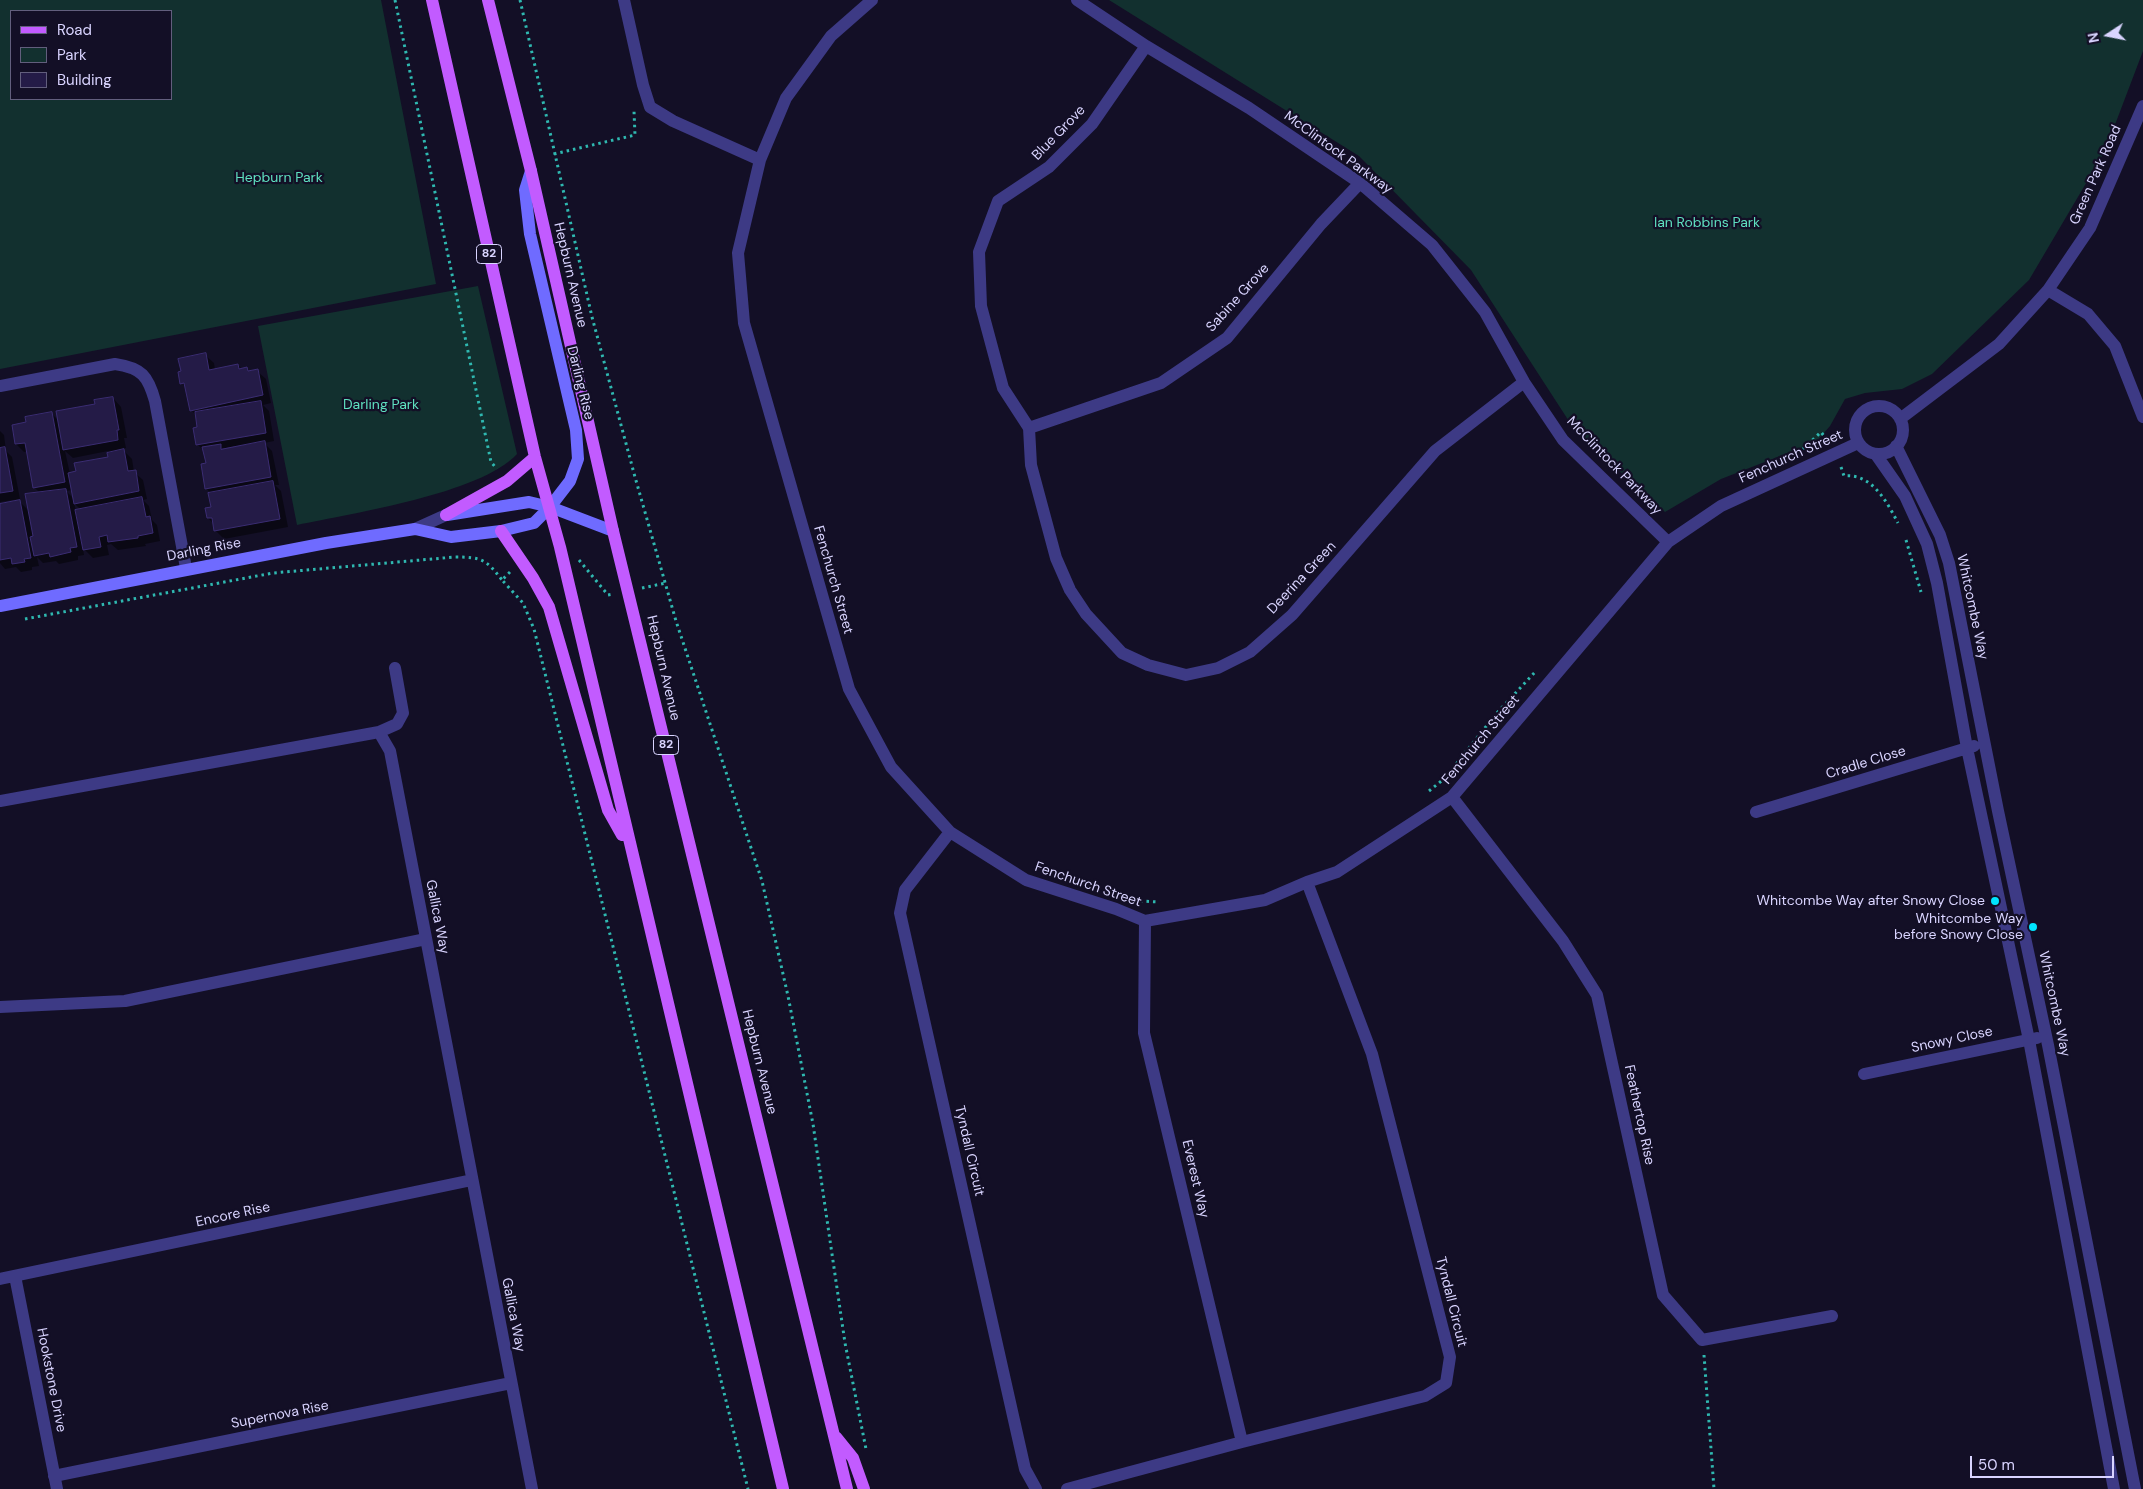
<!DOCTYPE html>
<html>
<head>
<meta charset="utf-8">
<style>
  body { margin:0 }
  #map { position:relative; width:2143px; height:1489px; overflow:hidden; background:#130f26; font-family:"DM Sans",sans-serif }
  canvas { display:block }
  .legend { position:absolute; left:10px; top:10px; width:162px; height:90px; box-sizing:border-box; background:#130f26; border:1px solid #625e7d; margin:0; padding:6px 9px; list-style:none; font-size:15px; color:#d9d4ff }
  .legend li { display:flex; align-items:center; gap:10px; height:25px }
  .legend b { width:25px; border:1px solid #625e7d }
  .north { position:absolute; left:2083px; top:10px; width:50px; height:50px; -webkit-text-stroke:4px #130f26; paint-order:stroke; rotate:259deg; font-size:14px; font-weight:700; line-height:20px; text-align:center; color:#d9d4ff }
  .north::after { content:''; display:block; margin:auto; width:18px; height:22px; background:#d9d4ff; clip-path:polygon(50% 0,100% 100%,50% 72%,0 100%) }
  .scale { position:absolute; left:1970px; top:1456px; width:144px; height:22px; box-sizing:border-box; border:2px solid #d9d4ff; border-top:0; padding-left:6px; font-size:15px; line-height:18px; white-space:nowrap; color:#d9d4ff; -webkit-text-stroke:4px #130f26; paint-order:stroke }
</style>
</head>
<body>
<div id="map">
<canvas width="2143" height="1489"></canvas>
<ul class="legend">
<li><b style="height:6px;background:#c25bff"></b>Road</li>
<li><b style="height:14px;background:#12302f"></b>Park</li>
<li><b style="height:14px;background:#241b47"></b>Building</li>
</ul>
<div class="north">N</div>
<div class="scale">50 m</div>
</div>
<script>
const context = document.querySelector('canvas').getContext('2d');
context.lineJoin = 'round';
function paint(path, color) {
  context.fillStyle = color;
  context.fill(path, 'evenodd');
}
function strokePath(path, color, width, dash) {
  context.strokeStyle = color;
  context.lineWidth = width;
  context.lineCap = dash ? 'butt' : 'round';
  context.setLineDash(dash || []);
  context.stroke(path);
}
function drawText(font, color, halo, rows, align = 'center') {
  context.font = font + ' "DM Sans",sans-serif';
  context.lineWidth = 4.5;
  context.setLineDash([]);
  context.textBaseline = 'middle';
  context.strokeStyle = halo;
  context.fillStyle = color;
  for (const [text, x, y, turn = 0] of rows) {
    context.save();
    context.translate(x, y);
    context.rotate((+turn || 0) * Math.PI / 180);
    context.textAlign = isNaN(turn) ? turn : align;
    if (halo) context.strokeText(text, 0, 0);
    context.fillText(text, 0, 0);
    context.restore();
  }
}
paint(new Path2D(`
  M0,0H381L436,284L0,369ZM171,11V99H11V11Z
  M1109,0H2143V51L2105,151L2029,280L1932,374L1902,389L1865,393L1845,399L1830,426L1816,442L1721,479L1665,512L1576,432L1471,270L1359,156Z
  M478,286L517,454C480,494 353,513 297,525L258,326Z`), '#12302f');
paint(new Path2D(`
  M205,355L214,363L215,370L238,365L242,369L247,368L251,372L257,371L266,379L271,403L263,405L269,411L274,441L264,443L272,451L279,485H275L281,491L288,527L224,539L215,530L214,524L208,518L212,508L211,494L207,489V464L205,452L197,444L199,428L197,416L191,410L187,389L182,383Z
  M113,398L121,407L127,438H124L126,448L122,449L132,459L134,472L143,480L147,499L143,500L149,506L152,520L157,525L160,541L145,544L146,546L118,550L111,544L107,545L109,555L93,558L83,548L84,555L78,556V560L59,564L56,561L43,563L37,557L39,566L32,567V570L21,572L16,567L5,569L0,563V505L19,501L30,512L41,494L35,488L28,451L24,452L16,444L28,423L52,414L59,421ZM65,451L73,458L108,451L110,458L70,474ZM72,490L74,499L66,491ZM74,503L81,510L76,511Z
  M0,431L4,435L6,451L12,457L20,499L0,502Z`), '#0007');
const building = new Path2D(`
  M206,353L209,370L238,364L239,369L247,367L248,371L258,369L263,395L190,411L184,383L180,384L178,372L181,371L178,359Z
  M113,397L119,430H117L118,440L63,450L56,411L95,404L94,400Z
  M261,401L266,433L196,445L193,428L197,427L195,412Z
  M52,412L65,482L33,488L25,443L15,444L12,425L26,422L25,417Z
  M265,441L271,477L205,489L201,464L206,463L202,447L221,444V449Z
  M5,447L13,491L0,493V448Z
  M124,449L128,471L136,470L139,491L74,504L68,473L76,471L74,463L108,457L107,453Z
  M273,481L280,519L214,531L212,518H207L205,508L211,507L208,493Z
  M66,489L77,547L70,548L71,552L50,557L49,553L34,556L30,537L33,536L25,494Z
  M142,497L146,517L150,516L153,533L138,536V538L108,542L107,535L99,537L101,547L83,550L75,510Z
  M20,500L31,558L24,559L25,562L12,564L11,558L0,560V504Z`);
paint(building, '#241b47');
strokePath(building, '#3b2d73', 1);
strokePath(new Path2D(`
  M395,0L491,462L497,469
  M520,0L592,317L635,477L676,621L762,881L788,996L813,1124L845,1343L866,1449
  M554,154L635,135L634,111
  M1803,449L1821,432L1827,440
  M1841,467L1844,476C1872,473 1887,502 1898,523
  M1906,540L1921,592
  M579,560L608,595L614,594
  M510,572L502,580L523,603L534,629L748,1489
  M642,588L666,583
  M25,619L273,573L455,557C481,557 486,559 502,580
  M1429,791L1445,778L1496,714L1536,671
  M1140,901L1158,902
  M1704,1355L1714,1489`), '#2fb8b0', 3, [2.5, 4]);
strokePath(new Path2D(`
  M624,0L643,85L650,107L673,121L760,160
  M872,0L831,36L786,98L760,160L738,253L744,323L849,689L891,767L950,832L1026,880L1116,909L1145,921L1265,900L1307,882L1337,872L1452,797L1668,542L1721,506L1858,443
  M1077,0L1146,46L1249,108L1360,183L1432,245L1485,312L1524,382L1563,440L1668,542
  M2048,290L2088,314L2115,346L2143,417
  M0,386L115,364C142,368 148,376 155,401L186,568
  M1855 430a24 24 0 1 1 48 0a24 24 0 1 1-48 0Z
  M1900,419L1999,344L2048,290L2090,228L2143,106
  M1029,428L1031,465L1056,558L1070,590L1086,614L1122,653L1148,665L1186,675L1218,668L1250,652L1292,615L1435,451L1524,382
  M1029,428L1003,388L981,306L979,252L998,201L1049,167L1092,124L1146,46
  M1029,428L1161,383L1227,338L1321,224L1360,183
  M1896,446L1940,535L1949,563L1998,811L2048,1045L2135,1489
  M1877,456L1905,496L1927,544L1937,583L1967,748L2029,1040L2114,1489
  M415,529L446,515
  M379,732L390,751L532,1489
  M1452,797L1563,941L1597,995L1663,1295L1702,1340L1832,1316
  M0,801L379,732L397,724L403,713L395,668
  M1756,812L1974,746
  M950,832L905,890L900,913L1025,1469L1036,1489
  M1145,921L1144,1033L1242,1442
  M0,1007L125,1001L426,939
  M1864,1074L2037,1038
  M15,1276L57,1489
  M0,1279L472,1180
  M54,1476L511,1383
  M1067,1489L1242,1442L1425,1396L1446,1383L1450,1357L1372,1054L1307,882`), '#3d3a85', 12);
strokePath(new Path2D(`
  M447,515L529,502L550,507L613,531
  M0,606L326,543L415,529L451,537L501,531L534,523L550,507L570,481L578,459L576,430L530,234L525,190L531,171`), '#6f6bff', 12);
strokePath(new Path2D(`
  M432,0L535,457L560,547L783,1489
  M488,0L531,171L613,531L847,1489
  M446,515L507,481L535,457
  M501,531L533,578L549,607L608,810L622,835
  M836,1437L853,1458L864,1489`), '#c25bff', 12);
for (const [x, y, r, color] of [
  [1995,901,5,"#00e5ff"],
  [2033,927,5,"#00e5ff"]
]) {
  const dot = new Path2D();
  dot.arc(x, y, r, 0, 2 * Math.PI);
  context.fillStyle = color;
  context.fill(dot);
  strokePath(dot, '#130f26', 2);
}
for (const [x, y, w] of [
  [489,254,25],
  [666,745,25]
]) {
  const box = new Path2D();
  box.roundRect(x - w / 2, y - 9.5, w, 19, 4);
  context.fillStyle = '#130f26';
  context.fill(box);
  strokePath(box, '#d9d4ff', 1);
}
drawText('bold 12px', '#d9d4ff', null, [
  ["82",489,254],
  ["82",666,745]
]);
drawText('14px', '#d9d4ff', '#130f26', [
  ["Blue Grove",1059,133,-46],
  ["McClintock Parkway",1338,153,36],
  ["Green Park Road",2096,175,-66],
  ["Hepburn Avenue",570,275,77],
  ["Sabine Grove",1238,298,-48],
  ["Darling Rise",580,383,76],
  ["Fenchurch Street",1791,457,-24],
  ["McClintock Parkway",1614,466,46],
  ["Darling Rise",204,550,-11],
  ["Deerina Green",1302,578,-47],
  ["Fenchurch Street",833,580,74],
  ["Whitcombe Way",1972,607,78],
  ["Hepburn Avenue",663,668,77],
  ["Fenchurch Street",1481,740,-50],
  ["Cradle Close",1866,763,-17],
  ["Fenchurch Street",1088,885,19],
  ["Gallica Way",437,917,79],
  ["Whitcombe Way",2054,1004,78],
  ["Snowy Close",1952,1040,-12],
  ["Hepburn Avenue",759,1062,76],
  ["Feathertop Rise",1639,1115,78],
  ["Tyndall Circuit",969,1151,77],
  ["Everest Way",1195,1179,77],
  ["Encore Rise",233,1215,-12],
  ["Tyndall Circuit",1451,1302,76],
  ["Gallica Way",513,1315,79],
  ["Hookstone Drive",51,1380,79],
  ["Supernova Rise",280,1415,-11]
]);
drawText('14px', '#5fe0c0', '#130f26', [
  ["Hepburn Park",279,178],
  ["Ian Robbins Park",1707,223],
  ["Darling Park",381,405]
]);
drawText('14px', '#d9d4ff', '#130f26', [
  ["Whitcombe Way after Snowy Close",1985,901],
  ["Whitcombe Way",2023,919],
  ["before Snowy Close",2023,935]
], 'right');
</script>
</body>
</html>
